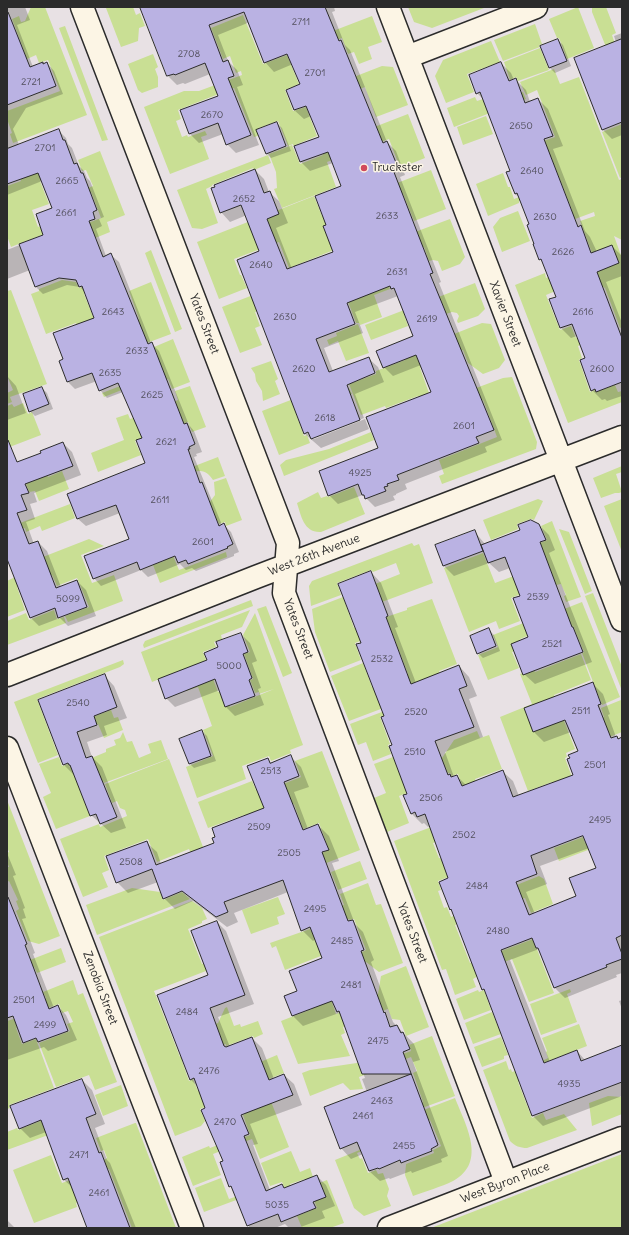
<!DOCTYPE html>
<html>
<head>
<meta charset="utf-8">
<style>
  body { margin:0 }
  #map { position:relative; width:629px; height:1235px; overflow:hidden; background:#e8e1e4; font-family:Delius,sans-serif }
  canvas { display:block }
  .frame { position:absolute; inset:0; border:8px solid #2b2b2b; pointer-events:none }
</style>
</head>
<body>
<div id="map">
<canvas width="629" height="1235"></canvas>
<div class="frame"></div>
</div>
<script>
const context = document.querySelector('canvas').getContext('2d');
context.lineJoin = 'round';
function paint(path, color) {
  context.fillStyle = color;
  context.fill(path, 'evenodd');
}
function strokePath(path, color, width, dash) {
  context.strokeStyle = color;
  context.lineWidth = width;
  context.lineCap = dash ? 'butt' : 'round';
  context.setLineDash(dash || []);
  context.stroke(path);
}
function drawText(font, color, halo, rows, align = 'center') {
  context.font = font + ' Delius,sans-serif';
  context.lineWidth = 3;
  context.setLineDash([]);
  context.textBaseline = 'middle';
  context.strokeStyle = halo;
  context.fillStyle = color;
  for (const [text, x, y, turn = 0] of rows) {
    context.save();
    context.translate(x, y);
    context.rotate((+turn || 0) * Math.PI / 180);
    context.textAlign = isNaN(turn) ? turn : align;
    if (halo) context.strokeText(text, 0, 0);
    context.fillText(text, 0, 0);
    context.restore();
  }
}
paint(new Path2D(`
  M31,7H45L87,115L13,143L10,134L12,133L7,119V111L60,91L48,60L39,63L36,55L27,59L12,19L19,16L21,22L25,21Z
  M108,7H133L136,15L140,13L145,26L139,28L138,41L121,47L106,8Z
  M408,7H484V8L432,28L414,22Z
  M578,7L594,48L567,59L559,38H557L549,19Z
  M592,7H606L616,33L612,35L615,44L606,47L592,12Z
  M243,15L263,64L287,55L299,84L285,90L293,111L306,107L317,136L293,146V144L288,146L278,121L259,128L261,135L254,137L234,88L178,110L181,119L176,121L182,137L187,135L188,137L205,131L207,135L201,137L209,159L170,174L144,107L184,91H199L242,75L241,71L236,73L230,56L223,59L211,28Z
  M372,16L382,42L368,47L372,59L359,64L354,52L348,54L342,38L290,58L286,49Z
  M535,24L542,44L539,45L540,47L503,61L494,40Z
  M65,26L108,140L102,141L59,28Z
  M491,41L500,62L467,74L474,92L446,103L435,76L443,60Z
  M540,48L549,70L518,81L516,77L510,80L504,62Z
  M153,54L158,67L155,69L158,77V87L142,93L138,90L128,64Z
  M382,66L393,67L408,105L376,117L365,87L329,101L346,80Z
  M554,69L560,84L579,77L619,180L622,179V240L614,236L622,258V327L620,328L605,288L591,279L598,269L580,221L595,216L594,212L567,222L564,213L572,210L551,157L544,160L538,143L555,137L537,90L526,95L520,82Z
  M523,92L526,99L454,127L447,108L475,97L477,101L483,99L486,106Z
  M408,114L425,158L400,168L389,139L327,162L336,187L282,208L274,189L277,188L276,172L269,154L292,145L300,164L323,155L320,148Z
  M486,116L493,134L463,145L457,127Z
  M622,124V177L620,178L602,132Z
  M100,151L125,215L107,222L110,232L61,252L54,236L101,218L91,192L58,205L56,201L93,186L86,170L82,171L78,160Z
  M268,155L271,163L254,170L253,168L212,185V186L206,189L218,223L202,229L192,228L177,190Z
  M41,157L46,179L40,181L49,204L32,210L38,227L54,221L57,229L11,247L7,236V186L21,181L16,167Z
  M431,170L446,209L414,221L403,194L359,210L334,250L289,268L279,242L234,259L240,275H241L247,288L219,299L197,242L314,196L322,216L346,206L345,203Z
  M503,173L508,187H510L514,199L534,191L542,192L519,201V203L488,216L476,184Z
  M518,211L530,241L502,252L493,227L500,218Z
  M450,219L465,257L460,264L442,271L438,261L433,260L429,261L424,247L380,264L390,289L374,295L382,317L360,325L359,323H356L344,291L300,294L255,312L260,326L255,328L262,345L240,353L222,307L310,273L336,270L329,253L415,232Z
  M151,250L182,329L175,332L145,253Z
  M545,273L546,278L552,275L558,290L546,295L560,330L571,326L576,338L598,330H619L578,346L582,358L579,360L590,392L595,390L596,392L615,385L618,392L622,391V402L568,423L515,285Z
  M62,280L76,282L79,288L83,287L85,293L84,294L94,319L108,331L139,319L129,291L151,282L171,334L144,344L88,353L76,323L46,334L31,294L39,291V289Z
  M475,283L485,309L478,316L458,323L457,321L459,316L457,313L452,312L446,314L441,300L404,314L408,326L371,340L365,325Z
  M11,290L47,384L10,397L12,402L7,404V393L13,390L7,376V291Z
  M482,323L491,324L505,360L499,368L483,374L468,363L463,350L420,368L429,393L419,397L418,396L386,408L385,406L361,415L349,384L376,374V371L405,360L403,354Z
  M358,324L369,353L346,361L338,341L329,345L327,340L337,336L336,333Z
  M173,339L190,382L172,389L168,379L162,381L157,376L104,397L102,393L136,380L127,368L158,356L154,347Z
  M271,361L278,379L275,381L280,394L263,401L262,391L256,381L255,374L251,368Z
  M512,377L537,442L536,449L442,484L439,476L444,474L439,460L497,437L483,400L432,420L452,397L503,378Z
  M190,386L206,427L192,432L188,422L180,425L179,423L135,441L141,455L98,472L91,453L124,440L116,418L128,414L130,419L178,400L175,391Z
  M349,388L352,394L340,398L339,397L296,414L304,436L307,435L310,443L279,455L262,411L317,390Z
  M23,403L28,414L32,412L41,435L7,448V406L12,404L14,407Z
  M371,432L374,440L284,476L280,465L286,460L329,449Z
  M40,455L48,477L62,471L69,489L39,501L35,491L29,492L23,476Z
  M218,457L225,476L213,480C208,473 204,469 194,472L192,467Z
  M622,466V472L616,474L622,492L619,493H615L601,498L593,478Z
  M226,478L242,520L226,526L225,522L219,524L217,520L174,537L168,543L179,570L226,552L227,557L160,583L153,565L164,561L153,530L209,503L215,495L214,482Z
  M354,487L365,514L321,532C304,533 301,516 297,503L318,492L321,498L327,496L328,497Z
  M538,499L543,501L534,520L531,519L517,524L518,529L491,540L483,520Z
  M622,499V552L604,506Z
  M70,504L75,518L42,531L40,526L26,532L25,528L22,529L20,523Z
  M552,521L581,597L566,602L564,596L566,595L561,584L556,585L540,543L547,540L541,526Z
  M559,529L569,532L592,591L585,594Z
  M89,539L104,546L81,555L92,583L114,575L123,601L68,622L65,616L89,607L77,578L57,586L52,575L17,587L25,610L7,617V581L15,577L12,569Z
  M412,543L414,546L419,544L433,583L382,602L375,584L400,574L396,563L373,572L371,570L337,583L341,595L311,606L309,586L312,581Z
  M483,553L495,583L546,564L521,594L511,598L520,621L499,629L496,621L469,632L444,568Z
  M593,593L622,667V691L585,596Z
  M343,597L354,628L385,616L390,630L355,643L361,660L330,672L315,632L312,609Z
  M432,599L457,664L439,671L456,716L402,701L349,721L331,676L363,663L372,687L408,674L386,617L407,610V608Z
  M251,600L253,606L144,648L143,645L145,641Z
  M582,602L620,697L602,705L582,653L584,652L573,626L567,628L554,613Z
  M266,606L292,673L283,677L257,609Z
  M54,610L57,619L64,617L66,623L7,645V621L26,613L29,620Z
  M250,610L242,627L221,635L222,639L214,642L216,647L203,652L218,692L221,691L227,699L230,707L274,689L259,694V692L255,693L250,680L253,679L244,654L250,652L243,635L255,613L303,745L290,750L291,753L271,761L269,756L242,766L246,779L197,798L186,767L213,756L203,730L212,726L198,687L186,691L179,671L152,682L141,652Z
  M544,615L547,628L520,639L523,647L512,652L519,668L488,680L478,655L498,647L493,635Z
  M581,654L591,680L554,695L575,749L566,753L567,757L565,758L576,788L560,802L552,782L528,791L500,717L532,704L520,674L534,669L535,672Z
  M123,660L124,664L120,667L37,699L58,755L38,763L14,702Z
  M621,700L622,732L577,750L576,746L594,721L604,717L601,708Z
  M403,704L404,707L380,717L390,744L388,745L391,754L373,761L366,742L358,745L350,724Z
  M111,710L114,718L118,717L123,730L104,738L98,724L58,739L51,733Z
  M477,731L480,738L489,735L502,769L475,779L480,792L464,791L458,774L451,776L450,773H448L442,758L454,740Z
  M123,732L127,742L132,741L139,758L151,753L148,744L161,740L168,759L104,783L103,781L80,790L90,816L56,829L43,797L51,793L39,764L59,757L62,766L68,764L70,767L106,752V749L116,745L114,740L120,738Z
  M322,751L360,850L316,867L312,857L329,850L319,823L303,829L294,804L273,812L265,791L301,777L295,761Z
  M393,757L400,774L442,758L448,774L406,790L407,793L399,796L409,823L387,832L374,798L386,793L374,764Z
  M169,759L210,865L198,870L189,849L157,862L148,839L104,856L109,870L102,873L108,887L83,897L60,839L99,824L100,827L127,816L125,810L120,808L117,801L112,803L105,784Z
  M252,781L256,790L261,788L272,812L246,820L244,815L208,828L198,802Z
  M7,800L60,936L39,944L28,941L16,911L19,909L16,901L18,900L9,881L7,882V867H9L7,862V853L9,852L7,847Z
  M434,826L439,841L433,843L439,858L475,867L438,881L441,890L438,891L444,908L447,907L451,917L480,905L497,908L455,925L470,963L473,962L478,976L473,979L476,987L455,995L446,969L442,970L394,841Z
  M583,837L585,843L600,837H622L559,861L554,848Z
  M360,861L367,879L338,890L331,872Z
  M539,876L544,879L553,904L531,913L525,898L498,908L514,886Z
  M368,883L376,905L381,904L403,963L379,972L366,962L337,973L362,952L366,950L354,919L350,920L349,919L320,930L338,907L344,905L340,894Z
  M132,888L160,892L163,900L182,892L190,899L97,935L86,905Z
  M278,897L285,914L277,917L279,924L251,934L242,910Z
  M192,901L202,908L207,919L202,921V923L188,929L202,964L229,953L232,961L154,991L180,1057L210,1045L203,1028L218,1023L225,1008L227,1007L234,1026L240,1024L241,1027L258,1021L263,1034L254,1038L253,1036L226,1046V1044L182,1061L189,1081L193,1079L198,1091L234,1073L277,1055L284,1073L264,1081L235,1095L200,1109L205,1121L201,1126L175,1136L99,937Z
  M310,929L311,931L317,929L326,954L285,970L276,946L272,948L270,943Z
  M533,939L554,993L529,1002L512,959L479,972L475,961Z
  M61,948L66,962L37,973L34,967L25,971L22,963Z
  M406,966L429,1027L406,1036L400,1020L392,1019L388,1009L359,1019L353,1003L378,994L381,976Z
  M73,980L78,995L83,993L117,1082L95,1090L89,1075L56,1087L39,1043L70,1031L67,1024L73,1022L68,1011L62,1013L59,1004L45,1009L41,1000L46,998L43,992Z
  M324,980L336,1014L352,1007L357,1021L343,1027L345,1033L341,1035L350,1056L298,1064L281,1021L312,1009V1008Z
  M570,989L571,992L567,994L577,1022L541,1035L530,1004Z
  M478,990L479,992L484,990L491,1010L464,1020L456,999Z
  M492,1012L501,1034L473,1044L465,1023Z
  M20,1017L23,1025L16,1028L22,1044L36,1039L54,1088L9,1105L10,1108L7,1109V1021Z
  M579,1024L587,1046L543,1063L542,1061L548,1058L546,1052L547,1051L542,1038Z
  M432,1036L455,1096L400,1116L398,1112L423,1102L413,1073L417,1071L411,1057L388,1066L386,1060L411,1051L409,1045Z
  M501,1037L508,1055L504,1056V1059L482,1067L474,1047Z
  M370,1061L387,1067L359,1077L363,1089L350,1090L343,1083L310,1096L302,1073L310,1070Z
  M506,1061L509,1070L511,1069L512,1072L515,1071L521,1081L518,1082L532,1118L543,1113L546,1120L564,1114L577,1130L527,1148C520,1148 515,1146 510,1141L483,1070Z
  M121,1085L128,1106L103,1116L95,1095Z
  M268,1094L289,1147L260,1159L252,1139L213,1154L221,1175L193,1186L182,1157L209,1146L210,1148L223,1143L224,1145L250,1135L243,1115L245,1114L243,1108Z
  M608,1096L622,1097V1114L592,1126L589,1103Z
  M455,1098C465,1124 488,1162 453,1181C441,1187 426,1191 413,1196L405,1175L406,1164L434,1153L433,1150L441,1146L430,1120L400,1132L392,1122Z
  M43,1120L62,1130L7,1150V1132L17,1128L18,1130Z
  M135,1123H136L176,1228H132L109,1169H108L104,1160L107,1158L104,1150L101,1151L96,1138Z
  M367,1147L368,1149L357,1153L360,1159L362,1158L368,1173L376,1170L378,1174L383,1173L389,1189L387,1196L391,1206L364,1216L354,1208L335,1160Z
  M291,1151L300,1172L310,1168L314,1180L307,1185L305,1179L290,1184L293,1191L287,1194L282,1182L270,1186L261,1163Z
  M622,1154V1228H431Z
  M51,1155L62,1183L73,1179L82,1201L76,1203L77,1207L34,1223L13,1170Z
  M221,1178L229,1199L246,1193L247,1196L204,1212L195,1188Z
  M327,1180L344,1223L330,1228H302L297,1216L317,1208L309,1187Z`), '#c9df94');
paint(new Path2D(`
  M7,7H25L30,20L17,25L33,67L43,64L44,65L47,63L54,71L63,94L26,108L13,129L19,145L58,130L66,138L68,144L72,148L79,166L84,171L87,178L90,181L104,217L99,219L102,226L96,229L106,256L111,255L119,262L151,343L159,351L189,425L194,431L202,452L196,454L197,456L194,457L222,525H224L231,532L239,552L234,554V556L196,571L192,568L186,570L180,564L148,577L141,570L101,586L94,578L130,539L120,513L86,526L78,519L69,495L146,464L143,439L123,392L107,398L100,390L97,381L75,389L68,382L60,361L64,360L95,318L85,292L80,287L67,285L43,294L36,287L30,270L7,279V250L45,235L53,209L42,181L7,195Z
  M141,7H334L335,11L332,12L345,45L350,50L387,142L396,151L405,175L400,177L441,282L439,283L502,440L485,447L487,452L405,484L407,489L396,494V495L393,496L395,500L375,507L363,495L338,504L329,495L380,449L432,393L421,365L393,376L384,367L414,337L398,296L355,312L363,333L324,348L333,371L368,358L378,367L384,382L355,394L364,418L312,438L314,439L365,419L369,429L321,448L305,434L239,260L260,252L247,215L230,222L221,212L255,170L264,179L269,192L279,201L288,223L276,228L292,269L335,252L327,225L342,187L333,163L310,171L301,162L295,147L320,138L311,116L304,119L294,110L287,90L301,85L293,64L274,72L265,62L250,22L218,35L228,61L237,70L243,85L237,87L259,145L236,153L227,144L223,134L199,143L190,134L181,111L219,97L210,74L185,84L183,83L177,85L168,76Z
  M622,33V135L612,139L602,129L616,42L614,36Z
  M558,40L563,45L571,66L555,73L550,68L542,46Z
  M501,63L511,73L514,80H516L526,90L530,102L538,99L548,109L563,146L553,149L585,231L590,237L597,252L612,246L622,256V276L606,282L622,323V396L607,401L605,399L602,400L592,390L586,359L577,336L571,338L561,328L550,300L557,297L543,263L540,259L531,225L521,199L515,194L507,173L511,171L483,99L477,93Z
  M277,123L282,128L291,151L271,158L267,154Z
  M7,376L16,386L26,413L7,420Z
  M42,388L47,393L53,409L35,416L30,411Z
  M63,443L72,452L81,475L34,493L37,502L30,504L35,519L26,522L34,544L38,542L47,551L61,587L77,581L86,590L96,616L68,626L60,618L39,626L30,617L7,556V452L12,465L42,453Z
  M539,525L549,535L555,550L549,553L592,662L535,684L524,674L530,638L521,596L510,568L499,572L489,563L454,576L444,566L436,546L474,531L485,544Z
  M371,572L381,583L398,627L395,628L416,683L459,666L469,677L477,696L469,699L483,737L445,752L454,777L457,776L466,785L502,771L513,781L519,796L574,776L579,752L571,732L544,742L534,732L525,709L592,683L603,694L610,714L608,715L616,737L619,739H622V973L616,975L617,977L565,998L555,988L539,949L510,960L550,1062L577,1051L585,1060L622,1046V1096L543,1126L533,1116L487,993L483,989L453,912L450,909L449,879L430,826L428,827L424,823L422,824L411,813L409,794L362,643ZM589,848L597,869L577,897L535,914L526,892L547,884L540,866Z
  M489,630L494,635L500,651L483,658L478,653Z
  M241,634L250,643L257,661L252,663L261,688L258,689L264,705L235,716L226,707L220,690L175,707L166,698L209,661L219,648Z
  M104,675L114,686L127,718L104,726L107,735L87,742L92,757L102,767L126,828L111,833L91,815L75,774L74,775L63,764L40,700Z
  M202,731L207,736L216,761L194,768L190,764Z
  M291,757L301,767L309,787L294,792L308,829L318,825L329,836L339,861L332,863L355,924L363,932L374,960L371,962L393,1022L414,1044L420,1060L413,1062L448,1156L441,1159L442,1162L412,1173L411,1171L390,1179L389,1178L380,1181L369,1171L363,1154L351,1159L341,1148L367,1092L362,1079L365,1078L341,1015L339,1013L303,1026L293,1016L298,991L323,958L316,939L313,941L302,930L288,892L234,913L238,922L227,927L193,901L175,909L164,898L158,882L128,893L117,882L146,842L157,852L161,864L215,844L265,809L268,759L272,764Z
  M7,853L16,875L13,876L25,908L23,909L26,918L22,919L35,953L33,954L54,1008L58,1006L66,1015L77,1040L48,1051L44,1047L7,1060Z
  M217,922L226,931L254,1004L218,1017L230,1047L252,1038L262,1048L274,1079L284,1075L294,1084L302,1105L250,1124L258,1144L253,1145L270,1190L282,1185L285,1189L317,1176L326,1185L335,1206L322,1211L325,1218L298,1228H289L285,1224L275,1228H250L248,1225L221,1163L224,1162L198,1087L190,1079L210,976Z
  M622,1000V1009L619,1001Z
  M82,1080L92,1090L105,1124L95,1128L107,1160L110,1163L136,1228H88L73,1188L64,1180L46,1132L30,1138L20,1128Z
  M7,1220L14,1227V1228H7Z`), '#0003');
const building = new Path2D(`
  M140,7H325L339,41L341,40L383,143L387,141L397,165L392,167L433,273L430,274L494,430L476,437L479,443L397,475L399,480L387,484L388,486L384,487L386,491L365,499L364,495H362L358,484L328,496L319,471L378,448L366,417L431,392L416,355L383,368L376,351L413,336L394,288L391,289L390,286L347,303L355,324L316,339L329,372L369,357L375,373L347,385L360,420L311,439L308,432L304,434L237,260L259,251L241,205L220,213L211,188L215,187L214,185L255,169L264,193L270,191L279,214L267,219L287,269L333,252L323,226L326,225L315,196L341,186L328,152L300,162L294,146L319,137L306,106L294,110L286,90L300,84L287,54L264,63L244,12L209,25L223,62L228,60L234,76L228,78L251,135L226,145L218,123L189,134L180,110L218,96L205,63L175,75L174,74L167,76Z
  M7,12H8L30,67L43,62V64L47,62L56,86L7,105Z
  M558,39L567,61L549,68L540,46Z
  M622,39V122L602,130L574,58Z
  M501,62L509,81L516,78L525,103L538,98L553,136L544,139L578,227L581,225L591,253L612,245L619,263L597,272L622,338V382L596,392L595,389L591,391L580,360L585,358L572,324L560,328L549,299L556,297L541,259L539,260L533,244H534L527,225L529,224L517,193L515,194L506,172L510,171L480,92L476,94L469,75Z
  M277,122L286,146L266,154L256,130Z
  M59,129L63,140H65L74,164L77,163L81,173H83L97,210L93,212L95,219L89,221L103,257L111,253L148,344L152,342L184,424L187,423L195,444L189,447L190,449H188L200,483L202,482L219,526L224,523L233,544L227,547L228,548L188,564L186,560L178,563L175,556L140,570L137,562L93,579L84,556L129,539L116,505L77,519L67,494L145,463L136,440L142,438L118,383L99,391L92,373L67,382L59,361L63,359L53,333L94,318L82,286L79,287L76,280L59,278L35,287L19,244L43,235L36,214L52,208L38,173L7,184V149Z
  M42,387L49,404L29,412L23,394Z
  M7,440H8L17,462L41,453L40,451L63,442L73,466L25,484L29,493L21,495L27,510L17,513L29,544L38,541L56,588L77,580L87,607L58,618L55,608L30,618L7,559Z
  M531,520L539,524L546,540L540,542L572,627H573L583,652L523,675L511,644L528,637L513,598L520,596L505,557L488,563L481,545L520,530L518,525Z
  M475,530L483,551L443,566L435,545Z
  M371,571L388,616L386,617L411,684L459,665L467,686L459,689L474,727L435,741L448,775L450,774L451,777L457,775L462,786L503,770L513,797L573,775L567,759L570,758L568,755L578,751L565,720L533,732L524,708L593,682L601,704L598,705L611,738L617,736L618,739L622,737V935L616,938L622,954V959L606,965L607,967L554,988L538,948H536L532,938L501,950L544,1063L577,1050L581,1061L622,1045V1082L532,1116L484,989L482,990L451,909L450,910L439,882L448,878L425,814L417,817L415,812L411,814L403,795L407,794L389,746L392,745L381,717L384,716L356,644L361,643L338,584ZM583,836L596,868L569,878L576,896L529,915L516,882L537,874L531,856Z
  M489,628L496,646L477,654L470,636Z
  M241,633L248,652L243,654L252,678L249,680L255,696L225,707L215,679L165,699L158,679L207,660L204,653L218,647L216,642Z
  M105,674L117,707L94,716L97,725L77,732L86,758L92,756L117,817L100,824L96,814L90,816L70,765H69L68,763L63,765L38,700Z
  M202,730L211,756L189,764L179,739Z
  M291,755L299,776L284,782L303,830L318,824L329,850L322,852L348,921L353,920L364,950L361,951L384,1013L385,1012L390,1027L397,1025L401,1033L403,1032L410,1049L403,1052L438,1145L431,1149L432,1151L401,1163L400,1160L379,1169L378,1168L369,1171L357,1142L340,1149L324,1107L411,1074H362L339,1011L337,1012L332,1001L292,1016L284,996L297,991L289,971L322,958L310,927L301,931L283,880L224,902L228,912L216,917L182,891L163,899L152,869L116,883L106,856L147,841L156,865L214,843L212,838L215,837L212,828L264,808L247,766L268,758L270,763Z
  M7,897H8L27,944L25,945L49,1009L58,1005L68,1031L38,1042L36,1038L23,1043L13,1016L7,1018Z
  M217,921L245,995L210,1008L224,1046L226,1047L252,1037L269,1080L284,1074L293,1095L241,1115L249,1134L244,1136L266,1191L282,1184L284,1188L317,1175L326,1197L313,1202L316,1208L281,1222L278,1214L247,1226L231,1186L229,1187L220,1162L223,1161L201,1110L205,1108L194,1078L190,1080L157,995L208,975L191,931Z
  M82,1079L96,1114L86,1118L99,1153L101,1152L130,1228H87L68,1178L63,1180L41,1120L19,1129L10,1106Z`);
paint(building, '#bab2e3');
strokePath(building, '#2b2b2b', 1);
const minor = new Path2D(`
  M82,7L288,543L284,593L506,1182
  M388,7L622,620
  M407,57L536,7
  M7,675L256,577L622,437
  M7,748L192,1228
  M389,1228L622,1138`);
strokePath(minor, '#2b2b2b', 25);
strokePath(minor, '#fcf5e5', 22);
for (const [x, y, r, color] of [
  [364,168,4,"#d1495b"]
]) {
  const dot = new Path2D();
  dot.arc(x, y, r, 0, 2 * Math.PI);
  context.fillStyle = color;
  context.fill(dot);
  strokePath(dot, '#fcf5e5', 1.5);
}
drawText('10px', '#4f4d59', null, [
  ["2711",301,22],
  ["2708",189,54],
  ["2701",315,73],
  ["2721",31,82],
  ["2670",212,115],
  ["2650",521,126],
  ["2701",45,148],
  ["2640",532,171],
  ["2665",67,181],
  ["2652",244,199],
  ["2661",66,213],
  ["2633",387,216],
  ["2630",545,217],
  ["2626",563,252],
  ["2640",261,265],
  ["2631",397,272],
  ["2643",113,312],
  ["2616",583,312],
  ["2630",285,317],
  ["2619",427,319],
  ["2633",137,351],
  ["2620",304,369],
  ["2600",602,369],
  ["2635",110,373],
  ["2625",152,395],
  ["2618",325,418],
  ["2601",464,426],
  ["2621",166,442],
  ["4925",360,473],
  ["2611",160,500],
  ["2601",203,542],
  ["2539",538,597],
  ["5099",68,599],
  ["2521",552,644],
  ["2532",382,659],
  ["5000",229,666],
  ["2540",78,703],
  ["2511",581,711],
  ["2520",416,712],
  ["2510",415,752],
  ["2501",595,765],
  ["2513",271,771],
  ["2506",431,798],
  ["2495",600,820],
  ["2509",259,827],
  ["2502",464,835],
  ["2505",289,853],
  ["2508",131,862],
  ["2484",477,886],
  ["2495",315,909],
  ["2480",498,931],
  ["2485",342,941],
  ["2481",351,985],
  ["2501",24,1000],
  ["2484",187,1012],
  ["2499",45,1025],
  ["2475",378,1041],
  ["2476",209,1071],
  ["4935",569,1084],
  ["2463",382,1101],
  ["2461",363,1116],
  ["2470",225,1122],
  ["2455",404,1146],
  ["2471",79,1155],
  ["2461",99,1193],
  ["5035",277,1205]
]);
drawText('12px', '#2b2b2b', '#fcf5e5', [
  ["Truckster",372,168]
], 'left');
drawText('12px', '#2b2b2b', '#fcf5e5', [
  ["Xavier Street",505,314,69],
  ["Yates Street",204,324,69],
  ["West 26th Avenue",314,555,-21],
  ["Yates Street",298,629,69],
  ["Yates Street",412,933,69],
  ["Zenobia Street",100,988,69],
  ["West Byron Place",505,1183,-21]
]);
</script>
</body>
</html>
